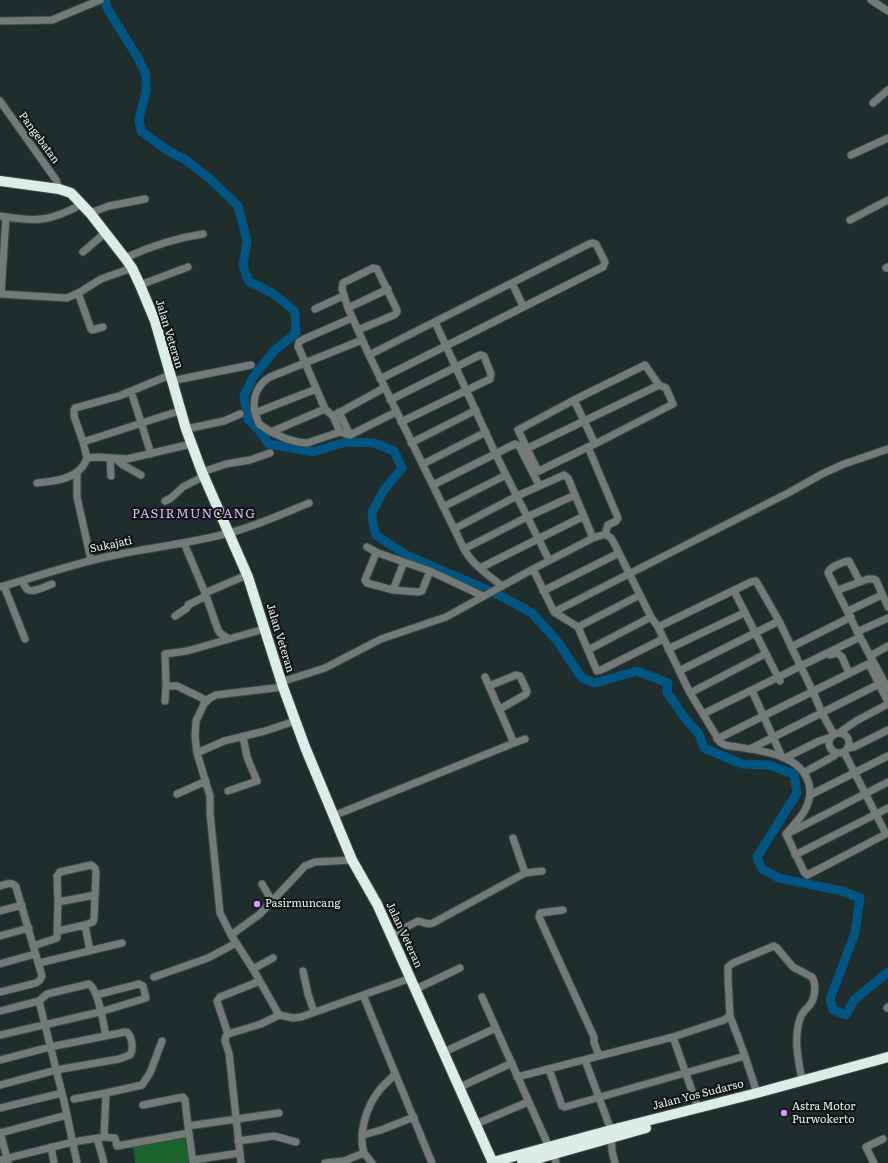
<!DOCTYPE html>
<html>
<head>
<meta charset="utf-8">
<style>
  body { margin:0 }
  canvas { display:block; background:#1f2d2c }
</style>
</head>
<body>
<canvas width="888" height="1163"></canvas>
<script>
const context = document.querySelector('canvas').getContext('2d');
context.lineJoin = 'round';
function paint(path, color) {
  context.fillStyle = color;
  context.fill(path, 'evenodd');
}
function strokePath(path, color, width, dash) {
  context.strokeStyle = color;
  context.lineWidth = width;
  context.lineCap = dash ? 'butt' : 'round';
  context.setLineDash(dash || []);
  context.stroke(path);
}
function drawText(font, color, halo, rows, align = 'center') {
  context.font = font + ' Literata,serif';
  context.lineWidth = 4;
  context.setLineDash([]);
  context.textBaseline = 'middle';
  context.strokeStyle = halo;
  context.fillStyle = color;
  for (const [text, x, y, turn = 0] of rows) {
    context.save();
    context.translate(x, y);
    context.rotate((+turn || 0) * Math.PI / 180);
    context.textAlign = isNaN(turn) ? turn : align;
    if (halo) context.strokeText(text, 0, 0);
    context.fillText(text, 0, 0);
    context.restore();
  }
}
paint(new Path2D(`
  M185,1138L189,1163H135L133,1146Z`), '#1b632d');
strokePath(new Path2D(`
  M105,0L107,8L138,58L146,75V91L139,120L141,131L167,150L186,160L210,179L238,206L247,241L243,266L249,282C270,290 279,297 295,312L296,333L274,351L253,377L244,396L247,418L258,429L269,444L313,452L346,442L374,443L394,451L402,468L384,490L372,512L373,524L376,535L406,555L499,595L532,613L558,642L582,678L595,683L637,671L668,683L667,692L684,717L699,734L704,748L742,764L769,765L794,774L797,793L757,857L762,869L779,878L842,891L860,898L855,933L830,999L833,1010L846,1015L854,1000L888,972`), '#005582', 9);
const minor = new Path2D(`
  M871,0L888,11
  M0,21L52,20L100,0
  M0,101L56,180L59,189
  M873,103L888,90
  M851,155L888,138
  M90,213L109,206L145,199
  M0,216C35,222 50,222 82,204
  M850,220L888,200
  M83,252L105,233
  M125,258C151,246 175,238 203,234
  M886,268L888,267
  M512,283L523,306
  M140,285L188,267
  M78,293L91,329L92,330L103,327
  M0,294L67,298L80,292L101,279L132,268
  M1,294L6,217
  M348,308L342,289L343,283L373,268L377,269L397,310V312L394,315L358,330
  M315,309L343,296
  M352,318L304,339L299,342L298,346L325,409L333,416L384,388
  M435,322L495,453L549,560
  M369,355L348,308L388,289
  M170,375L119,396L75,408L74,410V416L83,442L179,411
  M380,379L603,267L605,262L596,244L592,243L589,244L369,355L464,549C473,565 488,575 502,586
  M171,381L251,365
  M316,389L255,413L259,424L271,432L287,439L298,442L307,443L340,432L350,435L396,412
  M131,391L151,454
  M390,400L480,355L484,356L491,374L490,379L401,422
  M574,400L595,444L588,447L618,518L616,521L608,525L605,534
  M339,412L350,435
  M255,413C252,398 257,385 270,377L362,340
  M333,416L340,432
  M186,429L224,421L240,414
  M271,432L325,409
  M411,443L476,410
  M588,447L539,471L537,469L518,430L574,400L645,365L659,385L666,388L673,404L595,444
  M526,449L659,385
  M87,458L98,457L127,459L191,444
  M110,458L111,476
  M116,459L123,465L141,475
  M423,464L486,432
  M202,472L226,464L250,460L270,453
  M77,473V497L91,560
  M37,483C56,481 80,479 87,458L83,442
  M433,485L515,444L519,446L539,485
  M165,501L171,498L183,487L204,476
  M443,507L506,475
  M454,529L517,496L564,475L568,478L593,538
  M184,543L205,593L218,630L220,633L229,639L264,629
  M367,547L378,553L430,571L483,596
  M464,549L527,517L575,495
  M376,553L365,580L367,583L393,590L418,592L422,591L430,571
  M480,568L584,516
  M533,569L554,612L578,627L597,671L603,669L663,639
  M22,581C24,583 25,588 27,589C32,594 46,586 52,584
  M860,582L849,561H847C840,564 830,566 828,573L860,637L888,689
  M4,586L25,639
  M0,587C35,577 70,565 106,557C146,548 188,544 229,533C256,526 282,514 309,503
  M393,590L404,562
  M838,590L868,579H873L876,580L888,607
  M543,591L619,553
  M734,591L780,681
  M205,593L247,575
  M848,611L882,595
  M554,612L790,492L822,474L844,464L888,449
  M175,616L187,608L188,605L206,596
  M578,627L640,595
  M658,627L751,582L756,581L779,621L813,692L822,713L834,735
  M857,632L888,618
  M791,647L851,617
  M668,649L744,613
  M588,650L651,617
  M830,655L837,653L842,657L849,673
  M870,656L888,646
  M679,671L779,621
  M485,677L514,743L525,739
  M281,682L325,668L381,639L446,617L533,569L593,538L605,534L611,538L613,541L651,617L658,627L690,693L720,742L725,745C742,748 766,750 782,757C806,766 817,787 805,810C800,819 792,827 786,834L804,872L807,875L821,868L886,834L844,752
  M166,686H177L206,700
  M489,686L516,675L520,676L527,691L526,694L500,709
  M690,693L765,654
  M754,695L782,757
  M165,701L166,686L165,654L187,651L229,639
  M703,714L860,637
  M829 743a10 10 0 1 1 20 0a10 10 0 1 1-20 0Z
  M839,733L856,721L888,704
  M717,739L868,664L871,668L888,702
  M848,748L854,747L888,730
  M750,749L879,684
  M197,753L224,741L265,731L295,721
  M785,758L819,741L831,737
  M805,772L834,756L836,753
  M228,791L257,781L247,757L243,737
  M177,794L206,781
  M810,795L888,756
  M333,816L514,743
  M787,834L888,782
  M513,838L525,873
  M795,855L888,808
  M262,884L272,901
  M0,886C6,884 12,881 16,887L42,976L40,980L36,983L0,992
  M563,910L540,913L539,917L594,1037V1042L599,1056
  M0,911L22,905
  M58,931L85,925
  M231,935L260,914L305,866L315,862L352,860
  M391,935L418,921L429,924L433,923L525,873L542,871
  M0,936L29,928
  M33,946L57,938L58,902
  M90,951L85,925L93,922L94,919L96,873C96,869 95,867 91,865L60,872L57,876L58,902L95,895
  M39,963L122,943
  M0,964L35,954
  M253,969L273,958
  M303,971L308,994L314,1012
  M154,977L208,958L236,943
  M416,989L460,968
  M363,995L432,1163
  M482,997L549,1147
  M39,1001L64,1101L77,1163
  M887,1008L888,1007
  M0,1011L39,1001L47,994L89,984C98,989 104,1026 106,1036
  M279,1015L253,969L231,935L220,913L210,813V796L197,753L195,736L196,721L204,704L210,698L216,695L283,687
  M730,1016L745,1056L757,1093
  M228,1034L217,1001L220,997L260,981
  M0,1035L100,1012L146,998L143,986L139,984L96,995
  M673,1037L698,1108
  M444,1052L496,1028
  M0,1060L50,1047L125,1032H127C132,1037 134,1049 130,1055L119,1059L56,1070L0,1085
  M585,1060L611,1130L612,1151L615,1163
  M549,1069L562,1106L565,1107L745,1056
  M517,1077L673,1037L724,1020L730,1016L728,979V967L733,963L774,946L777,948L793,967L812,977C817,985 815,999 809,1006C806,1009 803,1012 801,1016C793,1036 798,1060 802,1080
  M460,1087L512,1063
  M74,1099L106,1093L142,1085L150,1073L162,1041
  M143,1105L183,1097L185,1100L188,1126
  M0,1108L62,1093
  M476,1124L528,1102
  M0,1132L8,1162
  M0,1133L67,1115
  M363,1135L381,1130L414,1117
  M104,1137L115,1138L117,1146L189,1133
  M97,1138L104,1163
  M238,1141L274,1136L296,1142
  M51,1147L54,1163
  M364,1153C358,1134 366,1108 378,1092C383,1085 390,1080 395,1074
  M554,1154L556,1163
  M0,1160L73,1142L104,1137L106,1093
  M193,1160L240,1153
  M193,1163L188,1126L279,1113
  M241,1163L229,1053L225,1041L226,1036L228,1034L261,1024L279,1015L293,1018L301,1017L411,978
  M325,1163L344,1161L364,1153L372,1163
  M874,1163L866,1147L883,1139`);
const highway = new Path2D(`
  M0,181L59,189L71,193L90,213L125,258L132,268L140,285L155,321L186,429L202,472L248,577L283,687L305,747L352,860L377,904L391,935L493,1163
  M493,1162L611,1130L757,1093L888,1057
  M522,1163L646,1128`);
strokePath(minor, '#3b4948', 9);
strokePath(highway, '#3b4948', 12);
strokePath(minor, '#747a78', 7);
strokePath(highway, '#dcece6', 10);
for (const [x, y, r, color] of [
  [257,904,4,"#d69bfa"],
  [784,1113,4,"#d69bfa"]
]) {
  const dot = new Path2D();
  dot.arc(x, y, r, 0, 2 * Math.PI);
  context.fillStyle = color;
  context.fill(dot);
  strokePath(dot, '#0e1414', 1.5);
}
drawText('11px', '#e9f2f1', '#0e1414', [
  ["Pangebatan",39,138,54],
  ["Jalan Veteran",169,334,73],
  ["Sukajati",111,545,-12],
  ["Jalan Veteran",280,638,73],
  ["Jalan Veteran",404,935,65],
  ["Jalan Yos Sudarso",698,1095,-14]
]);
drawText('11px', '#e9f2f1', '#0e1414', [
  ["Pasirmuncang",265,904],
  ["Astra Motor",792,1107],
  ["Purwokerto",792,1120]
], 'left');
context.letterSpacing = '1px';
drawText('13px', '#ddb4f6', '#0e1414', [
  ["PASIRMUNCANG",194,514]
]);
context.letterSpacing = '0px';
</script>
</body>
</html>
